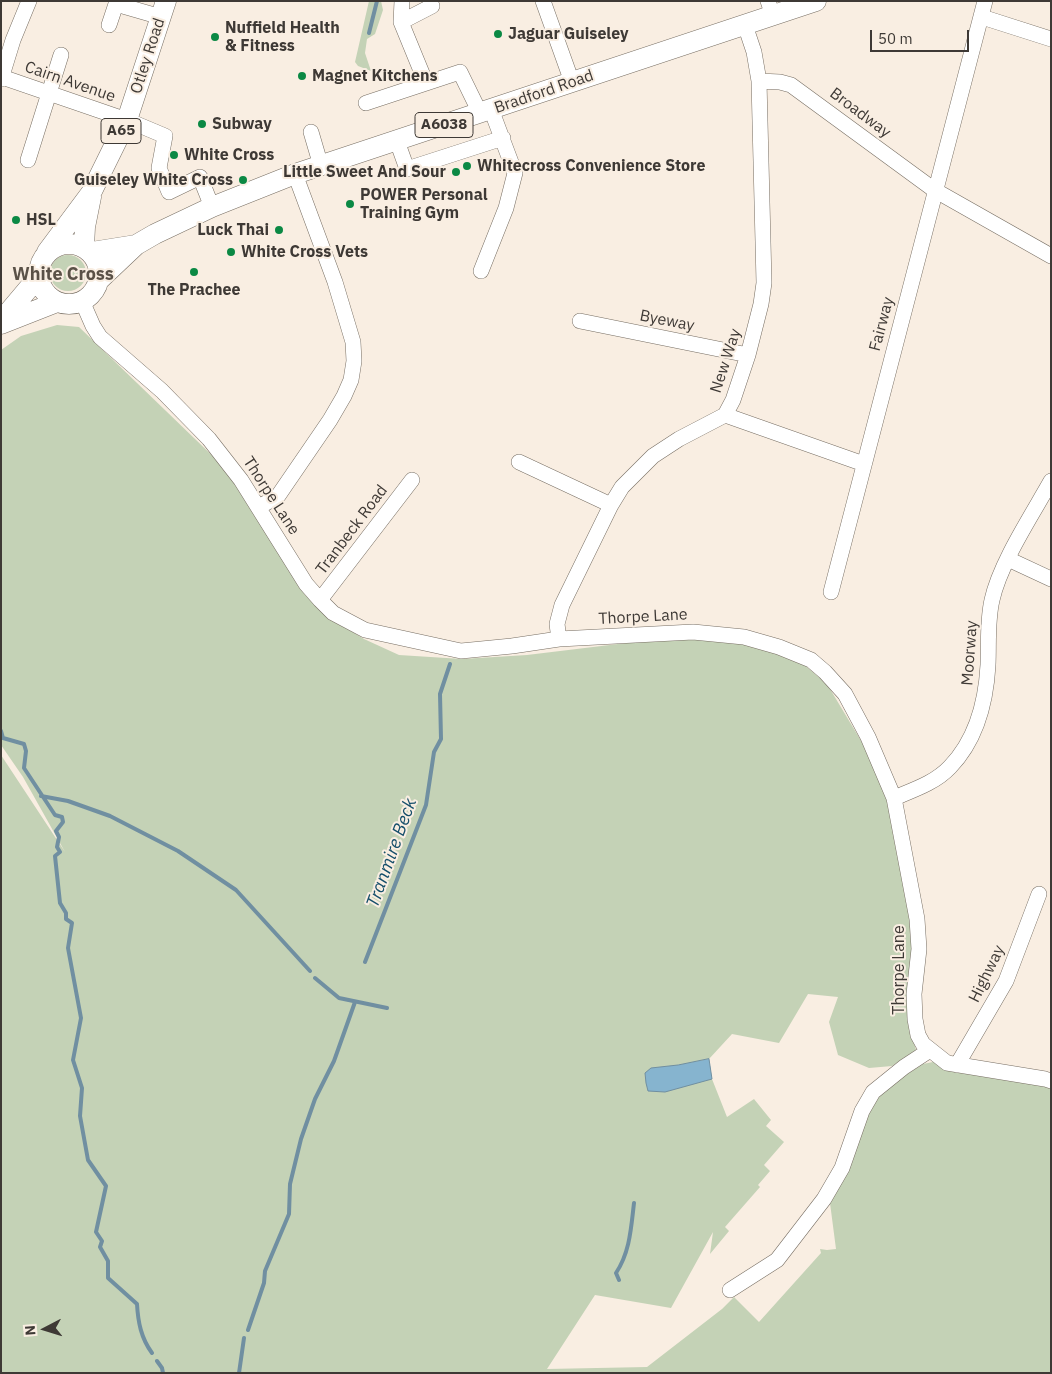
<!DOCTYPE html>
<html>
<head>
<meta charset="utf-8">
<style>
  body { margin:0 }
  #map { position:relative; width:1052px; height:1374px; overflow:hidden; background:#f9eee2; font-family:"IBM Plex Sans",sans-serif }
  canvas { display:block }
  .frame { position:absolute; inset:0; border:2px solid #3e3935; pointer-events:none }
  .north { position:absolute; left:20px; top:1304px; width:50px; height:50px; -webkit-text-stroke:4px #f9eee2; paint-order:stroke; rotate:265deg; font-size:14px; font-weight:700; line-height:20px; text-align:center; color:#3e3935 }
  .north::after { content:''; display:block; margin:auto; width:18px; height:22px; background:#3e3935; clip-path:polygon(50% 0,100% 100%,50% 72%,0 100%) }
  .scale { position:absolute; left:870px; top:30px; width:99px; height:22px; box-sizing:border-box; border:2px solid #3e3935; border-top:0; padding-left:6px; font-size:15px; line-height:18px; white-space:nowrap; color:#3e3935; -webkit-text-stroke:4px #f9eee2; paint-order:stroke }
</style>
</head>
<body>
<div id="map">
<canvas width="1052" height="1374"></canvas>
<div class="frame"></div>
<div class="north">N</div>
<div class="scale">50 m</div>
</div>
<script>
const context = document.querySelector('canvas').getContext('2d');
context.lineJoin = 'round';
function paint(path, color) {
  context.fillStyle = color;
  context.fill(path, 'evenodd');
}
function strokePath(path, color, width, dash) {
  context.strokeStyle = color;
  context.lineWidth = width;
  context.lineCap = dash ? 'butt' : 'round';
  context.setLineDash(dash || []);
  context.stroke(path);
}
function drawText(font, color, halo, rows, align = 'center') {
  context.font = font + ' "IBM Plex Sans",sans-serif';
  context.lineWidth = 4;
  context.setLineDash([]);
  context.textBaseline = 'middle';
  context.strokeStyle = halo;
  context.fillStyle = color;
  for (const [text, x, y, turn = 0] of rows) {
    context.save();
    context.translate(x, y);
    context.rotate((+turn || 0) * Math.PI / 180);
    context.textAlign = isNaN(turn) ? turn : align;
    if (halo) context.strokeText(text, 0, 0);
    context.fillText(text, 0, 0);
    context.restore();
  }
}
paint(new Path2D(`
  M369,1H381L383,10L375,34L367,39L365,53L371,71L358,66L355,62Z
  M50 273a18 18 0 1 1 36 0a18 18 0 1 1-36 0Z
  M57,325L79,327L223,466L268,532L305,595L333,620L364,639L399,655L462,659L527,655L684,636L737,642L795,657L827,684L866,749L888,801L915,904L911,1032L916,1050L892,1066L869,1068L838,1055L829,1022L838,997L808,994L779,1043L732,1034L709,1059L712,1079L727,1117L754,1099L771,1120L766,1126L784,1142L764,1165L770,1171L758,1185L760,1187L725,1227L729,1231L710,1254L713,1232L671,1308L595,1295L547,1369L647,1367L722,1309L734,1297L759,1322L821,1253L820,1249L827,1250L836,1249L830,1203L871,1104L885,1088L923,1064L933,1062L956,1070L1051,1087V1373H1V755L65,852L23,777L1,745V350L21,336Z`), '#c4d2b6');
const water = new Path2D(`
  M709,1059L712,1079L665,1092L648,1091L646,1083L645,1073L651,1068L678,1065Z`);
paint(water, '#86b4cf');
strokePath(water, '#708fa1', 1);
strokePath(new Path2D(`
  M369,33L377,1
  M1,731L3,738L24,744L26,751L24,768L55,815L62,817L63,822L56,831L59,837L57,847L60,852L55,856L60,903L66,913V919L72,923L68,948L81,1018L73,1060L82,1088L80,1116L88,1160L106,1186L96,1232L102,1241L100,1247L108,1261V1278L137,1304C138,1322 141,1338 152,1353
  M41,796L68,801L110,816L178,851L236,890L310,971
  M365,962L426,805L434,752L441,739L440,694L450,664
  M315,978L339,998L387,1008
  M619,1280L616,1273C630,1252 631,1228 634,1203
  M248,1330L264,1283L265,1271L289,1214L290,1184L301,1139L315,1099L334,1061L355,1002
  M157,1361L162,1368L163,1373
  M239,1373L244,1338`), '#708fa1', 4);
const minor = new Path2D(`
  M543,1L572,82
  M768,1L773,16
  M116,4L161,17
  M982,17L1051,39
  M401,22L402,1
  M109,25L117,1
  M2,77L127,120L165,136L159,168L169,192L200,177L212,207
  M1,79L13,40L29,1
  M759,81L780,82L791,85L933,189L934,192H938L1051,256
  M426,83L401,22L432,6
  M366,103L460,72L480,113
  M311,132L321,166
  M397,141L407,169L503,138
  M28,160L61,55
  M936,189L985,1
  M481,271L506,208L515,173L491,109
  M82,301L93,326L100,337L162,391L209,439L241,480L306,584L320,600L333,613L365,630L461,651L512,646L559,639L693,632L744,637L779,647L811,660L825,672L845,694L868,737L894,798L917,919L919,949L914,994L915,1019L918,1035L923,1044L947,1063L1045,1079L1051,1081
  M580,321L748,355
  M725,415L864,464
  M519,462L611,505
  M259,507L278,496L330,420L344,396L351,380L354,361L353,342L335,282L295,174
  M1008,559L1051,579
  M831,592L935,193
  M320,600L412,480
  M559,639L557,624L562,605L611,505L622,487L653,456L679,439L725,415L733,400L748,355L761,304L764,283L763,242L759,81L754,52L745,25
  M894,798C913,790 935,783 950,767C976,740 986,702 988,665C989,644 987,622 992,600C1000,563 1032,515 1051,481
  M957,1065L1006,981L1039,894
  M730,1290L777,1260L824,1199L842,1168L862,1111L873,1092L904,1067L930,1050`);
const major = new Path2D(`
  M39 274a30 30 0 1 1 60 0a30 30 0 1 1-60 0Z
  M84,247L85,227L91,197
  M47,252L91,193L127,120L166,1
  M92,252L136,245
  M99,280L136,245L155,234L212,207L295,174L816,1
  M1,321L39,276
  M1,324L57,302`);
strokePath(minor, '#776e63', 16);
strokePath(major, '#776e63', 21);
strokePath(minor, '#fff', 15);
strokePath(major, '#fff', 20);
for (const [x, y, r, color] of [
  [498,34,5,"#0b8944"],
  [215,37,5,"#0b8944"],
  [302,76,5,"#0b8944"],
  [202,124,5,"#0b8944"],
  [174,155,5,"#0b8944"],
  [467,166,5,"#0b8944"],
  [456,172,5,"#0b8944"],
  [243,180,5,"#0b8944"],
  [350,204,5,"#0b8944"],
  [16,220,5,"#0b8944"],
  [279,230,5,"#0b8944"],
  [231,252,5,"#0b8944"],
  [194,272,5,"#0b8944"]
]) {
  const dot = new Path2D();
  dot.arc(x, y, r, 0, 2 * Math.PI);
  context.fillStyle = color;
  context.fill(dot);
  strokePath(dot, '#f9eee2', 2);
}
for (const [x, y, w] of [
  [444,125,58],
  [121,131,40]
]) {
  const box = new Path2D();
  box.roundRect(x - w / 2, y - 12.5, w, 25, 4);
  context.fillStyle = '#f9eee2';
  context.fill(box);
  strokePath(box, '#3e3935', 1);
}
drawText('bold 15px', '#3e3935', null, [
  ["A6038",444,125],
  ["A65",121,131]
]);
drawText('bold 16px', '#3e3935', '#f9eee2', [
  ["Nuffield Health",225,28],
  ["& Fitness",225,46],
  ["Jaguar Guiseley",508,34],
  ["Magnet Kitchens",312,76],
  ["Subway",212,124],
  ["White Cross",184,155],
  ["Whitecross Convenience Store",477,166],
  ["Little Sweet And Sour",446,172,"right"],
  ["Guiseley White Cross",233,180,"right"],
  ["POWER Personal",360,195],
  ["Training Gym",360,213],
  ["HSL",26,220],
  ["Luck Thai",269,230,"right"],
  ["White Cross Vets",241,252],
  ["The Prachee",194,290,"center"]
], 'left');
drawText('16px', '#3e3935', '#f9eee2', [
  ["Otley Road",148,56,-72],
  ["Cairn Avenue",70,82,19],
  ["Bradford Road",544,92,-19],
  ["Broadway",860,113,37],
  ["Byeway",667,321,11],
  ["Fairway",882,324,-75],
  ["New Way",726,361,-72],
  ["Thorpe Lane",271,496,57],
  ["Tranbeck Road",352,530,-53],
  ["Thorpe Lane",643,617,-3],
  ["Moorway",970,653,-86],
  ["Thorpe Lane",899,970,-90],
  ["Highway",987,974,-64]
]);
drawText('bold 18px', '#5a5147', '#f9eee2', [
  ["White Cross",63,275]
]);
drawText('italic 18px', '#164f6b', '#f9eee2', [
  ["Tranmire Beck",392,853,-70]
]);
</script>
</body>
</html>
